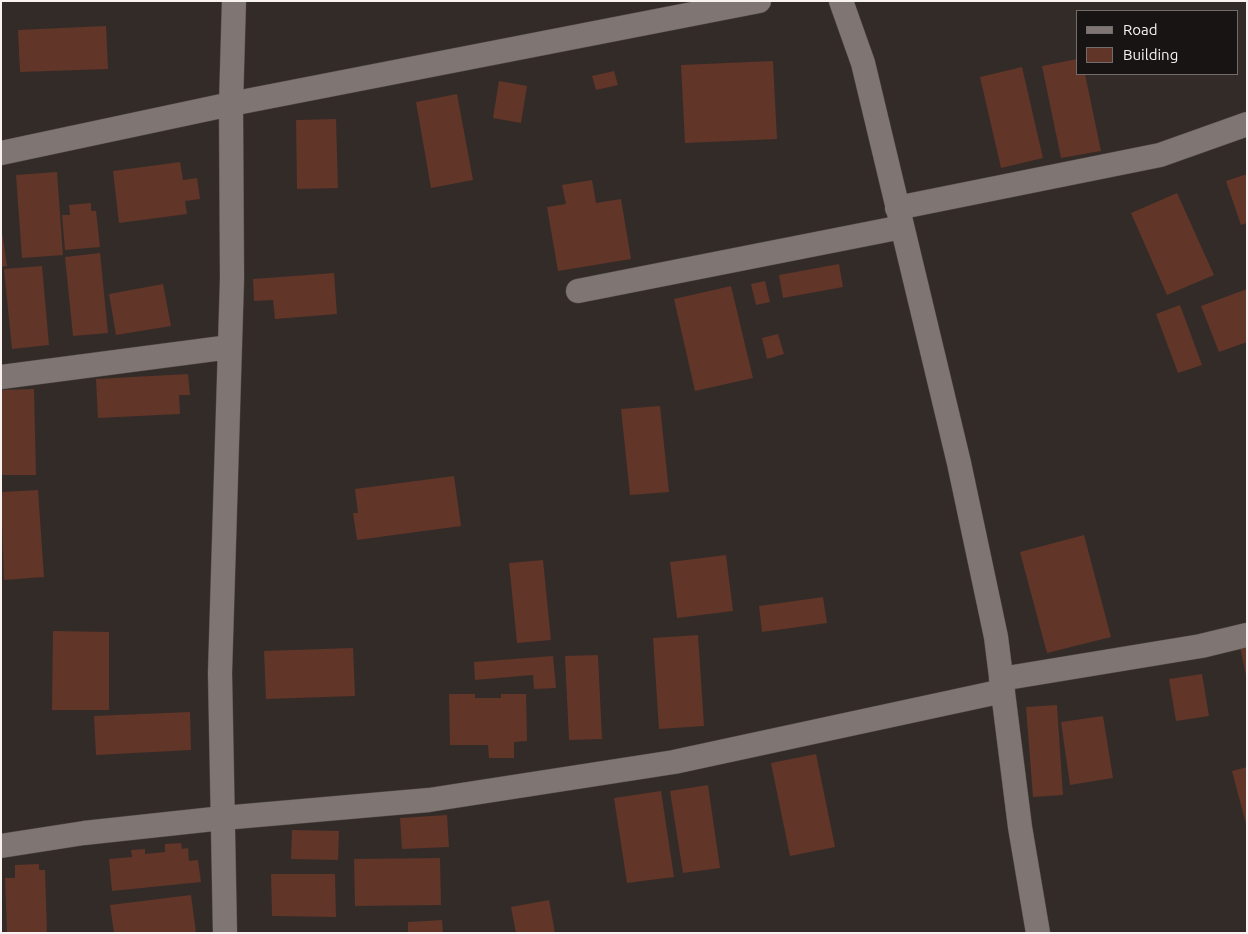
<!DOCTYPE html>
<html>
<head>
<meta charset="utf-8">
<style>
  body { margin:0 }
  #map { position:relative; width:1248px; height:934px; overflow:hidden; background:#332b28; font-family:Ubuntu,sans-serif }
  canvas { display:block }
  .frame { position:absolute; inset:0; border:2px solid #f8f2f1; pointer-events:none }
  .legend { position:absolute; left:1076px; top:10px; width:162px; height:65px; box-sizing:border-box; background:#181413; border:1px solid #726d6c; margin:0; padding:6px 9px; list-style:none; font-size:15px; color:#f8f2f1 }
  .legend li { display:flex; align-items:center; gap:10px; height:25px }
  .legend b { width:25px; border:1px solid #726d6c }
</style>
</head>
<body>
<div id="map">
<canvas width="1248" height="934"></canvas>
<div class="frame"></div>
<ul class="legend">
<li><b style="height:6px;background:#7f7572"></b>Road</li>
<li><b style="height:14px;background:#613528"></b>Building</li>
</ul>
</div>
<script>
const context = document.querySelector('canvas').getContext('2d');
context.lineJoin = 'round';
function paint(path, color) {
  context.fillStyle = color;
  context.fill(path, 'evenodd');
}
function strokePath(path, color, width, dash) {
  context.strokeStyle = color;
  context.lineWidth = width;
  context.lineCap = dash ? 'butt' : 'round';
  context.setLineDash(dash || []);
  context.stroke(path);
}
paint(new Path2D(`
  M106,26L108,69L20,72L18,30Z
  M1077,59V74H1085L1101,151L1061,158L1042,66Z
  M773,61L777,139L685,143L681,65Z
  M1022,67L1043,158L1001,168L980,77Z
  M614,71L618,85L596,90L592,76Z
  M499,81L527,86L521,123L493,118Z
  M457,94L473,180L431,188L416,102Z
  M336,119L338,188L297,189L296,120Z
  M180,162L183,180L197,178L200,199L185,201L187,214L119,223L113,171Z
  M57,172L63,255L22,258L16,175Z
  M1247,174V223L1241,225L1226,181Z
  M592,180L596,203L621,199L631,259L558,271L547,207L566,204L562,185Z
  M1177,193L1214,275L1167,295L1131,213Z
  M91,203V211H96L100,247L65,250L62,215H70L69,205Z
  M1,225L7,266L1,267Z
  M100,253L108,333L73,336L65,257Z
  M839,264L843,287L783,298L779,275Z
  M42,266L49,345L12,349L4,269Z
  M334,273L337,314L275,319L273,300L254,301L253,279Z
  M765,281L770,302L756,305L751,284Z
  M163,284L171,326L116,335L109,294Z
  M731,286L753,378L695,391L674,299Z
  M1247,289V342L1219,352L1201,306Z
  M1180,305L1202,365L1178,373L1156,314Z
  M778,334L784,354L767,359L762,338Z
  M188,374L190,395H179L180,414L98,418L96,379Z
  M34,389L36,475H1V390Z
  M660,406L669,492L630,495L621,409Z
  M454,476L461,526L357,540L353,513H358L355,489Z
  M38,490L44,577L4,580L1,492Z
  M1084,535L1111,637L1047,653L1020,552Z
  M726,555L733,611L677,618L670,562Z
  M543,560L551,640L517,643L509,563Z
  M823,597L827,623L762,632L759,606Z
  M53,631L109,632V710H52Z
  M698,635L704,726L659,729L653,638Z
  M1247,646V675H1246L1240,647Z
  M353,648L355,696L266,699L264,651Z
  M598,655L602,739L569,740L565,656Z
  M553,656L556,688L534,689L533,675L475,680L474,662Z
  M1202,674L1209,716L1176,721L1169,679Z
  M449,694H475V698H501V694H526L527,741L514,742V758H489L488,745H450Z
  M1057,705L1063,795L1033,797L1026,707Z
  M190,712L191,750L96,755L94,716Z
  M1103,716L1113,778L1070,785L1061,722Z
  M816,754L835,847L790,856L771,763Z
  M1247,767V824H1246L1232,771Z
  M708,785L720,868L683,873L670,791Z
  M661,791L674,877L627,883L614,798Z
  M447,815L449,847L402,849L400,818Z
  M292,830L339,831L338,860L291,859Z
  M181,843L182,849L188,848L189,861L198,860L201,882L112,891L109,859L132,857L131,850L145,849V854L165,852V844Z
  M440,858L441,905L355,906L354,859Z
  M39,864V870H45L47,933H7L5,878H15V865Z
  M271,874H335L336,917L272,916Z
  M191,895L196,933H114L110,905Z
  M549,900L555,933H516L511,907Z
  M442,920L443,933H408V922Z`), '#613528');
const street = new Path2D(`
  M841,1L863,63L959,463L996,637L1020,827L1038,933
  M1,153L231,104L759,1
  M897,208L1160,155L1247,124
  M578,291L902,227
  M1,377L230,347
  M1001,679L1201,646L1247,635
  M1,846L84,833L223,818L429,800L674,762L1003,691
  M225,933L220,673L232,279L231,104L234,1`);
strokePath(street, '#4f4947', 25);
strokePath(street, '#7f7572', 24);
</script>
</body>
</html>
